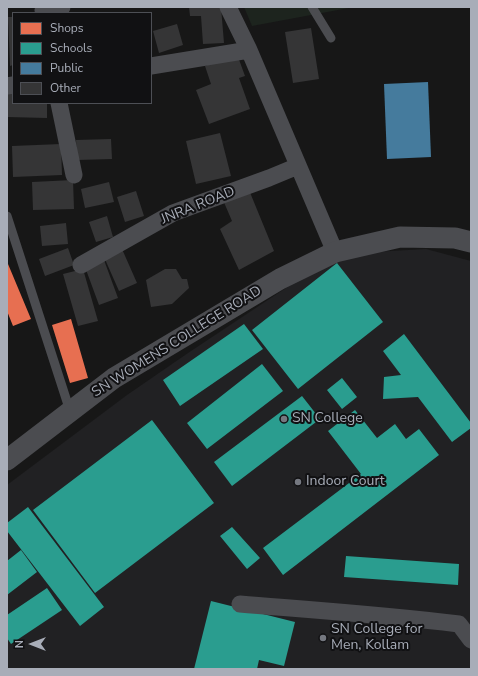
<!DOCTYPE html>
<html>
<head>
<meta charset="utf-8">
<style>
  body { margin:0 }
  #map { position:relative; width:478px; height:676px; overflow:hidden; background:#171717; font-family:"Nunito Sans",sans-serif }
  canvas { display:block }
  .frame { position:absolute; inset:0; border:8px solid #a8adb8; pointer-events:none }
  .legend { position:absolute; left:12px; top:12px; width:140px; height:92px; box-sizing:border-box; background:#111113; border:1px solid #4d4f55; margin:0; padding:5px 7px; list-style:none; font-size:12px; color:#a8adb8 }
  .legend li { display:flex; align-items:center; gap:8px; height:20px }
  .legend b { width:20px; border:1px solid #4d4f55 }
  .north { position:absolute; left:12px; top:624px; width:40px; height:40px; -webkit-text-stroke:3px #111113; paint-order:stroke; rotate:270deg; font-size:11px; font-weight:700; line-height:16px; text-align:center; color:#a8adb8 }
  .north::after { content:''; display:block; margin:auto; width:14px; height:18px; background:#a8adb8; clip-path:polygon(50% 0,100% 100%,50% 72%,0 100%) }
</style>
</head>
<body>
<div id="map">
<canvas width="478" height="676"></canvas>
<div class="frame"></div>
<ul class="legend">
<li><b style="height:11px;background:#e76f51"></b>Shops</li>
<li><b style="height:11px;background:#2a9d8f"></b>Schools</li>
<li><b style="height:11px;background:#457b9d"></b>Public</li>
<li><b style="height:11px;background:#353536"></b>Other</li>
</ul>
<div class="north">N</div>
</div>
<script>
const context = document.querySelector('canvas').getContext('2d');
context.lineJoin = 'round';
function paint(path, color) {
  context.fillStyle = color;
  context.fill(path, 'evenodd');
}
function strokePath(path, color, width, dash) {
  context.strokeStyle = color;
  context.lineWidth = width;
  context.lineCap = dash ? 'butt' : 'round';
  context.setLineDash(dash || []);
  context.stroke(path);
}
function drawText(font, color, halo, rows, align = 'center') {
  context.font = font + ' "Nunito Sans",sans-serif';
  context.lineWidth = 4;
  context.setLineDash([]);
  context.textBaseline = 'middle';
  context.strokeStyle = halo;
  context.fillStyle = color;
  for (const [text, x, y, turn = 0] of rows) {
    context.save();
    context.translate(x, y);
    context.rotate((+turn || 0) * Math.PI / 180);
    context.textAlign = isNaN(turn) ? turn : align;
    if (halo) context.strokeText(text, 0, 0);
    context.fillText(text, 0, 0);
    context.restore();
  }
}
paint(new Path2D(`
  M426,249L471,261V669H7V485L127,395L188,353L337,254Z`), '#212123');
paint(new Path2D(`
  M244,7H354L252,26Z`), '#1d241e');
paint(new Path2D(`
  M7,264H8L31,319L13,326L7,311Z
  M71,319L88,378L70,383L52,325Z`), '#e76f51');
paint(new Path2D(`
  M337,263L383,322L298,389L252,330Z
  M244,324L263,349L180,406L163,380Z
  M404,334L471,423V428L452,442L418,397L383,399L384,377L401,375L383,351Z
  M262,364L283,391L207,449L187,423Z
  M342,378L357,397L342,409L327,390Z
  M302,396L320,419L232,486L214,462Z
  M355,410L377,438L395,424L406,439L419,429L439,455L283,575L263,548L361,474L328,431Z
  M152,420L214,503L95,593L33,510Z
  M28,507L104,607L80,626L7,531V523Z
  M232,527L260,558L247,569L220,536Z
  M21,550L37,572L7,595V561Z
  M346,556L459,564L458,585L344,577Z
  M47,588L62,610L11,644L7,638V615Z
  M211,601L295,622L284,666L259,660L257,669H194Z`), '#2a9d8f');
paint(new Path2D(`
  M428,82L431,157L387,159L384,84Z`), '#457b9d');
paint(new Path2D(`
  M189,7H221L224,43L203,44L201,16H190Z
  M8,17H13V65L10,66Z
  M177,24L183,45L159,53L153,31Z
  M311,28L319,79L293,83L285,32Z
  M237,54L245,76L239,78L250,109L209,124L196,90L211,84L205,66Z
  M8,88H13V103H47V118L7,117Z
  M220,133L231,176L196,184L186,141Z
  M111,139L112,159L77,160L76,140Z
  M61,144L62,175L13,177L12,146Z
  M73,180L74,209L33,210L32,182Z
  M109,182L114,202L85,208L81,189Z
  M249,190L274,251L239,270L220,229L232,221L223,200Z
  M136,191L144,216L125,222L117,197Z
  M107,216L113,237L96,242L89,222Z
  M66,223L68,244L42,246L40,226Z
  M68,248L74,265L45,276L39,259Z
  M122,249L137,283L119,291L104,257Z
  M104,260L118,298L99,305L85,267Z
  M83,269L98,321L78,326L63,274Z
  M165,269H176L182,279H187L189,288L172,304L151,307L146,280Z`), '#353536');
strokePath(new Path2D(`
  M312,7L331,38
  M7,216L70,411`), '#4b4c50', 9);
strokePath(new Path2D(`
  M228,7L249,50L335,252
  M43,10L62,7
  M151,66L249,50
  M7,86L13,85
  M59,103L74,175
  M81,265L173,213L269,178L298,166
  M240,604C313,610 386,615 459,624L471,640`), '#4b4c50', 17);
strokePath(new Path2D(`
  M7,460L114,378L280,279L335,252L400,237L455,238L471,242`), '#4b4c50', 21);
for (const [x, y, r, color] of [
  [284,419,4,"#757880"],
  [298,482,4,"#757880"],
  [323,638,4,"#757880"]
]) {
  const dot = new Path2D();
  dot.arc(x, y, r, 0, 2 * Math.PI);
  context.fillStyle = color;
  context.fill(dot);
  strokePath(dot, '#111113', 1.5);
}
drawText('14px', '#a8adb8', '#111113', [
  ["JNRA ROAD",198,206,-22],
  ["SN WOMENS COLLEGE ROAD",177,342,-32]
]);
drawText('14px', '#a8adb8', '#111113', [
  ["SN College",292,419],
  ["Indoor Court",306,482],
  ["SN College for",331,630],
  ["Men, Kollam",331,646]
], 'left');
</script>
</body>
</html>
